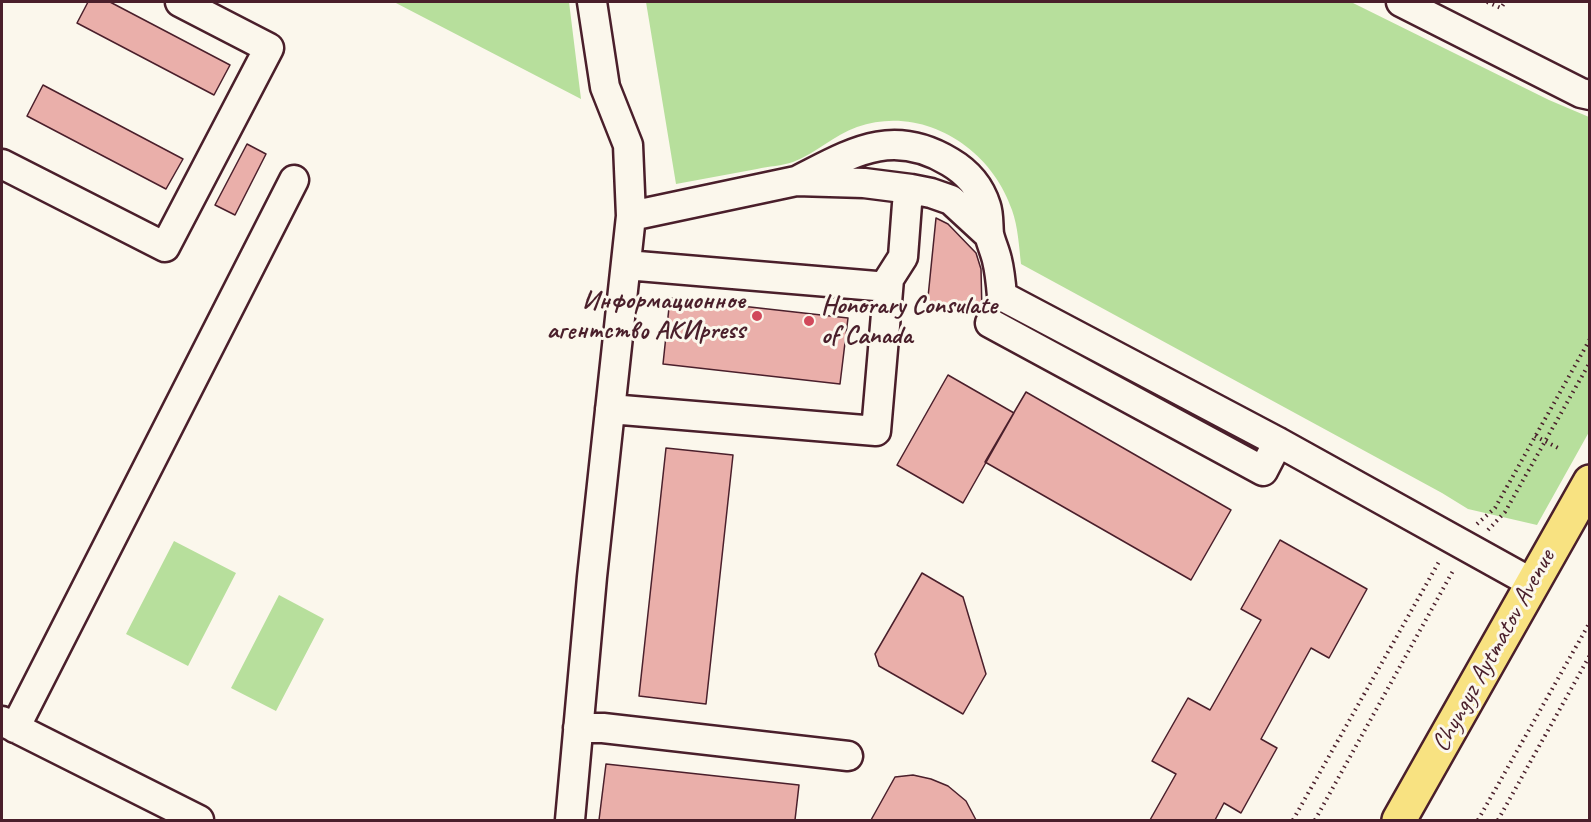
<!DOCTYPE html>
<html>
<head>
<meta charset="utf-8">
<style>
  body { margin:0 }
  #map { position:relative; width:1591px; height:822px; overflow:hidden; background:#fbf7ec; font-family:Caveat,sans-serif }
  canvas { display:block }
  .frame { position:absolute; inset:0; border:3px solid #4a1f2b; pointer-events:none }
</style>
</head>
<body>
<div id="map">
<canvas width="1591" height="822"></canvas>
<div class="frame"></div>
</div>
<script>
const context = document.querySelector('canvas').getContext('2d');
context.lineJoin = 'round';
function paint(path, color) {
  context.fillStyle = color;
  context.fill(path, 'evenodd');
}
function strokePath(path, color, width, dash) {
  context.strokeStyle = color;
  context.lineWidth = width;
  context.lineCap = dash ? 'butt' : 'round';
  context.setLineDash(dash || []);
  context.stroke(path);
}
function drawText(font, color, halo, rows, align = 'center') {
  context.font = font + ' Caveat,sans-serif';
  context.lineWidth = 6;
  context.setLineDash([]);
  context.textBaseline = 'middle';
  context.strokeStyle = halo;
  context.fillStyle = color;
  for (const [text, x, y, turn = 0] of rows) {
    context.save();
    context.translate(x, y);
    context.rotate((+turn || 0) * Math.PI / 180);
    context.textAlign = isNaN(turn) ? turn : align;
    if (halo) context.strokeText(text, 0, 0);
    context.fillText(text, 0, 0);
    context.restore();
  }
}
paint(new Path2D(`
  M394,2H569L581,99Z
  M646,2H1351L1549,100L1589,117V432L1537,525L1468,509L1442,493L1021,264C1019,246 1018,227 1012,210C991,147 922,104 857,127C834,135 815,154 793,162C782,166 769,166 757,169C730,174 703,179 676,184Z
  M174,541L236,573L188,666L126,634Z
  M279,595L324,619L276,711L231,688Z`), '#b7df9c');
const building = new Path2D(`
  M88,2H110L230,65L214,95L77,23Z
  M43,85L183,159L166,189L27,116Z
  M247,144L266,154L235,215L215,205Z
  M936,218L948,224L976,253L981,269L982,313L927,307Z
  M670,298L848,318L840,384L663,364Z
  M948,375L1014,413L963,503L897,465Z
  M1026,392L1231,510L1191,580L985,462Z
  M666,448L733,455L706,704L639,696Z
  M1280,540L1367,589L1329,658L1311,648L1261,739L1277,748L1241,813L1224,803L1215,820H1150L1176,774L1152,761L1188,698L1210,710L1261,620L1241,609Z
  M922,573L963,597L986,674L963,714L879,666L875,654Z
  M606,764L799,785L795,820H599Z
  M913,775L931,779L948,786L966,801L976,820H871L895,777Z`);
paint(building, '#eaafaa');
strokePath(building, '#4a1f2b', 1.5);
const minor = new Path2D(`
  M1401,2L1581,93L1590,95
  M2,164L165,247L269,48L180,2
  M796,181C850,154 891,126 950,162C967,172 980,187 986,206C989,215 988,225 989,234C991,243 995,251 997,260C1000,272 1001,284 1002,296L1278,442L1532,583
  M631,216L796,181L864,183L911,189L931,193L951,200L989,235
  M626,265L888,287
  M990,323L1263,471L1278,442
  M610,409L876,431L889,279L903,257L907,204L911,189
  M2,721L199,820
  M15,728L294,180
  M578,728H603L848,756
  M570,820L592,577L631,216L628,145L605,87L592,2`);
const major = new Path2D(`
  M1399,820L1590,482`);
strokePath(minor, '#4a1f2b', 33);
strokePath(major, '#4a1f2b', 38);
strokePath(new Path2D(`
  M1487,2L1501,8L1505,2
  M1535,436L1560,449
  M1477,524L1495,508L1590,339
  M1488,530L1505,512L1590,362
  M1293,820L1440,560
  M1315,820L1454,569
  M1478,820L1590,622
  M1498,820L1590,655`), '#4a1f2b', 4, [1.5, 4.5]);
strokePath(minor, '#fbf7ec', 28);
strokePath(major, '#f8e281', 33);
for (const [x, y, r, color] of [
  [757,316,6,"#d1495b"],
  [809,321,6,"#d1495b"]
]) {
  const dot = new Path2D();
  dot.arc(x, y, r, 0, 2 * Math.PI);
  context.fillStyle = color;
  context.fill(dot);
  strokePath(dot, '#fbf7ec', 2);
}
drawText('bold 26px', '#4a1f2b', '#fbf7ec', [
  ["Информационное",745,301],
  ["агентство АКИpress",745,331],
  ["Honorary Consulate",821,306,"left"],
  ["of Canada",821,336,"left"]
], 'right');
drawText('26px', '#4a1f2b', '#fbf7ec', [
  ["Chyngyz Aytmatov Avenue",1494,651,-61]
]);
</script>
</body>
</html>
